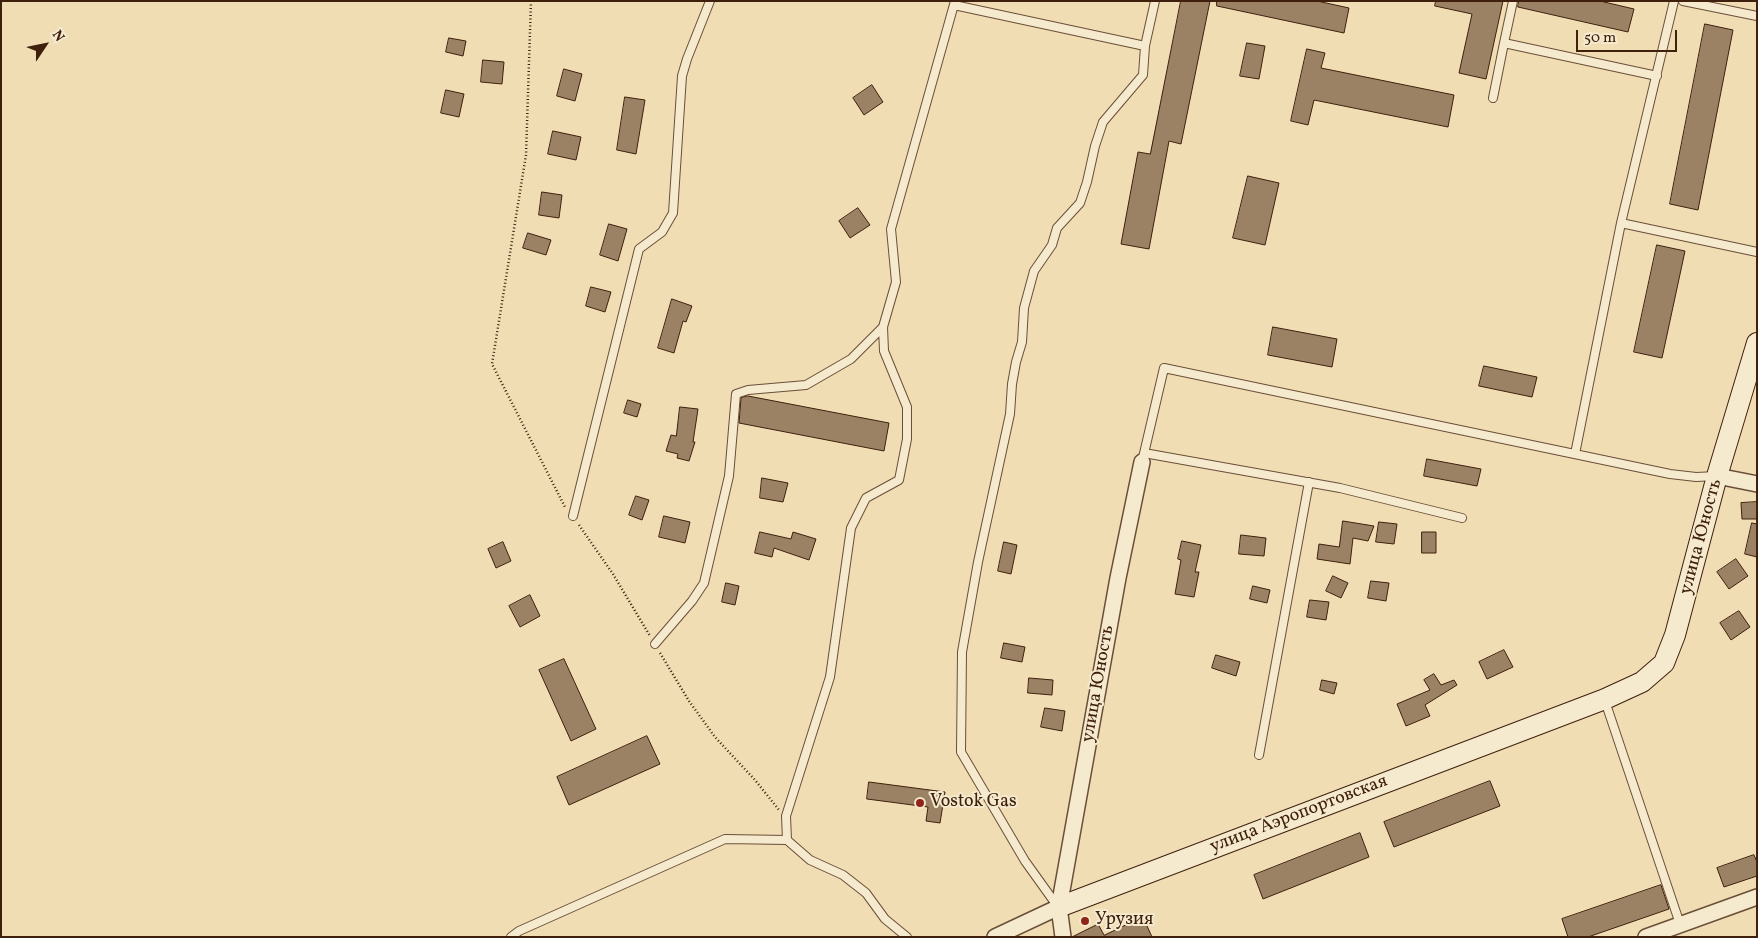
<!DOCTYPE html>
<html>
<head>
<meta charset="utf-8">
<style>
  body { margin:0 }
  #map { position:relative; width:1758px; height:938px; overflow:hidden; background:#f0ddb4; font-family:Vollkorn,serif }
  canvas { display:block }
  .frame { position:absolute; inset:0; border:2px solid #3e200d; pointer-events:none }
  .north { position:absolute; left:20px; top:20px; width:50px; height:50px; -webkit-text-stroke:4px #f5e9ce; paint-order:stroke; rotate:56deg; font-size:14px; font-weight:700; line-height:20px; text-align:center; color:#3e200d }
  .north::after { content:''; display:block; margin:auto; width:18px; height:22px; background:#3e200d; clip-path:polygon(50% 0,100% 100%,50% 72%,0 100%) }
  .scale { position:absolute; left:1576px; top:30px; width:101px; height:22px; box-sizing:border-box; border:2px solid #3e200d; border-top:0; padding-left:6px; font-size:15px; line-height:18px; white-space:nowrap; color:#3e200d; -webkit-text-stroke:4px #f5e9ce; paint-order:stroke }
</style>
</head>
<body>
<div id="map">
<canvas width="1758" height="938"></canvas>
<div class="frame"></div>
<div class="north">N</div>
<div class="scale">50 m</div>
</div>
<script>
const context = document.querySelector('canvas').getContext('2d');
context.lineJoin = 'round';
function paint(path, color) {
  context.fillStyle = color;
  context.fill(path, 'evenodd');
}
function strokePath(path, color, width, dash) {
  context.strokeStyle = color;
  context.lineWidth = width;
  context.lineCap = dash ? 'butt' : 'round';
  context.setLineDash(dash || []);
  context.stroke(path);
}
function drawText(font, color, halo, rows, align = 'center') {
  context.font = font + ' Vollkorn,serif';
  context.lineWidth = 4;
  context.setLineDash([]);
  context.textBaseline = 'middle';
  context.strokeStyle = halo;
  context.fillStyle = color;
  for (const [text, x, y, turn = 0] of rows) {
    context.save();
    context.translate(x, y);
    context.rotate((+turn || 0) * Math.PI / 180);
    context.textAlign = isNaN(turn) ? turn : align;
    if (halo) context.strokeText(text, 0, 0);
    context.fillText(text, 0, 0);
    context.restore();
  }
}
const building = new Path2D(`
  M1181,1H1210L1181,144L1169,141L1149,249L1121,244L1138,152L1150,154Z
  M1217,1H1317L1349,8L1344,33L1217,6Z
  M1436,1H1503L1486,79L1459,73L1472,14L1435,6Z
  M1519,1H1600L1634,9L1628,32L1518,7Z
  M1705,24L1733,30L1698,210L1670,204Z
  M449,38L466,41L463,56L446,52Z
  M1247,43L1265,46L1259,79L1240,76Z
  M1307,49L1325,53L1321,68L1454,95L1448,127L1314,100L1308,125L1291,121Z
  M483,60L504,62L502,84L481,82Z
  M564,69L582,74L575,101L557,96Z
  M872,85L883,102L864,115L853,98Z
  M446,90L464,94L459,117L441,113Z
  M625,97L645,100L636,154L617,150Z
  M553,131L581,137L576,160L548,154Z
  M1248,176L1279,183L1265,245L1233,238Z
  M542,192L562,195L559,218L539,215Z
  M858,208L870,225L850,238L839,221Z
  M609,224L627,229L618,261L600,255Z
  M528,233L551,240L546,255L523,248Z
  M1657,245L1685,251L1662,358L1634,352Z
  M591,287L611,292L605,312L586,306Z
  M672,299L692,306L686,322L683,321L674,353L658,348Z
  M1273,327L1337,339L1332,367L1268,355Z
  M1484,366L1537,377L1532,397L1479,386Z
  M748,396L889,423L884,451L739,423L741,398Z
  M628,400L641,404L637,417L624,413Z
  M680,407L698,409L693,442H695L689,461L677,458L678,454L666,451L671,435L676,436Z
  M1427,459L1481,469L1477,486L1424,476Z
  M762,478L788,483L783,502L760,498Z
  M636,496L649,500L642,520L629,515Z
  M1757,502V519H1742L1741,503Z
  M664,516L690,522L685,543L659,537Z
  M1343,521L1374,526L1368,541L1353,538L1350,564L1317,559L1319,544L1339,547Z
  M1379,522L1397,524L1394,544L1376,542Z
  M1752,523L1757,524V557L1745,554Z
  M760,532L791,539L793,532L816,539L809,560L774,548L772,557L755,553Z
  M1422,532H1436V553H1422Z
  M1241,535L1266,538L1264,556L1239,554Z
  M1182,541L1201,545L1195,572H1199L1194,597L1175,594L1181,560L1178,559Z
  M503,542L511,561L496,568L488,549Z
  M1004,542L1017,545L1011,574L998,571Z
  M1736,559L1748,576L1729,589L1717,572Z
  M1333,576L1348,583L1341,598L1326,591Z
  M1371,581L1389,583L1386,601L1368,598Z
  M726,583L739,586L735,605L722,602Z
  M1253,586L1270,590L1267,603L1250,599Z
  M530,595L540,616L520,627L509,606Z
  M1310,600L1329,602L1326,620L1307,617Z
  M1739,611L1750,627L1731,640L1720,623Z
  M1004,643L1025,647L1022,662L1001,658Z
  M1504,650L1513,667L1487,679L1479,662Z
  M1216,655L1240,662L1236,676L1212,668Z
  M564,659L596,729L571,741L539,670Z
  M1434,674L1441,685L1454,680L1457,685L1425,705L1430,716L1406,726L1397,704L1430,690L1424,680Z
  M1029,678L1053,680L1052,695L1028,693Z
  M1322,680L1337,683L1334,694L1320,690Z
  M1045,708L1065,711L1062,731L1041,727Z
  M647,736L660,764L569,805L557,777Z
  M1490,781L1500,806L1394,847L1384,822Z
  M869,782L945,792L940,823L926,821L928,807L867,799Z
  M1360,833L1369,857L1263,899L1254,875Z
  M1754,855L1757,862V876L1724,887L1717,868Z
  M1661,885L1669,909L1588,937H1568L1562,919Z
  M1143,917L1152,937H1072L1098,924L1104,935Z`);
paint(building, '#9b8264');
strokePath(building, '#3e200d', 1);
const lane = new Path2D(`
  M1513,1L1504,43L1657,76
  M1683,1L1757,16
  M954,5L1145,46
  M1493,98L1504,43
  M1621,223L1757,252
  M1144,453L1340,488L1462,518
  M1575,454L1621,223L1674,1
  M1142,462L1164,368L1670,474L1696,477L1717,476
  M573,516L639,249L662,232L673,213L682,76L687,59L710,1
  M655,644L692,601L704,583L729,476L736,394L748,390L806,385L851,359L883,327
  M1605,701L1680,924
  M1259,755L1309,482
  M787,840L786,816L830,677L851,528L866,498L899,480L907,439V407L884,351L883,327L896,282L891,229L955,1
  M1058,907L1025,861L961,752L962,652L978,562L1010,414L1012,384L1016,362L1022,342L1024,308L1034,271L1052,245L1057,228L1080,203L1087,182L1095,146L1103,122L1143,75L1145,46L1155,1
  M511,937L519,931L725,839L787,840L810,860L843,875L866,893L885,919L907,937`);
const street = new Path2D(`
  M1717,476L1757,484
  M995,937L1059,907
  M1063,937L1059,907L1118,578L1142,462
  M1646,937L1757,897`);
const secondary = new Path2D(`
  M1059,907L1605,699L1642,682L1664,663L1675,635L1717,476L1757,343`);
strokePath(lane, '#6a4f37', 10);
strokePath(street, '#6a4f37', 18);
strokePath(secondary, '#3e200d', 22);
strokePath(new Path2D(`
  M531,1L526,155L492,364L565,507
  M579,525L613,574L650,636
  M660,653L689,701L715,737L755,780L779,810`), '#3e200d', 2.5, [1, 2.5]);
strokePath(lane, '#f5e9ce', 8);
strokePath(street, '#f5e9ce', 15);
strokePath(secondary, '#f5e9ce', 20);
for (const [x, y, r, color] of [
  [920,803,5,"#8f2418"],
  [1085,921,5,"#8f2418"]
]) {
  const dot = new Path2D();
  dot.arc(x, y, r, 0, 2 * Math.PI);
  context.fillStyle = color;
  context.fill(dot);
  strokePath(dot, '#f5e9ce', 2);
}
drawText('18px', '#3e200d', '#f5e9ce', [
  ["улица Юность",1702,537,-75],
  ["улица Юность",1099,684,-80],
  ["улица Аэропортовская",1299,815,-21]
]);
drawText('18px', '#3e200d', '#f5e9ce', [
  ["Vostok Gas",930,803],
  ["Урузия",1095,921]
], 'left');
</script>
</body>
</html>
